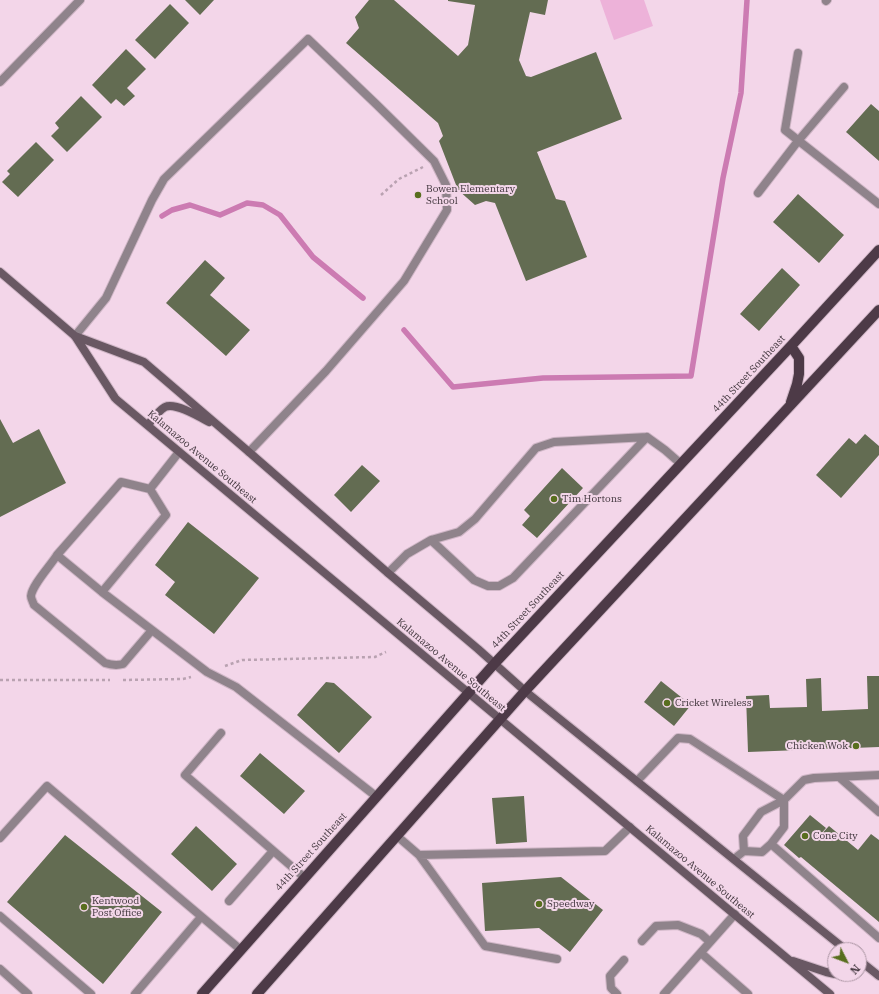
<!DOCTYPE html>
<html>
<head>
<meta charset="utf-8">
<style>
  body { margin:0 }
  #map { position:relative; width:879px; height:994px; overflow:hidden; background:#f3d6e9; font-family:"IBM Plex Serif",serif }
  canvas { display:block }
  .north { position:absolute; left:827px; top:942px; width:40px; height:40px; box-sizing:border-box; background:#f3d6e9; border:1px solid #ab95a3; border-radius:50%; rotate:132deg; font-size:11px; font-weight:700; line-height:16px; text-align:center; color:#3f343b }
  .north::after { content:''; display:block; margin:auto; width:14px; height:18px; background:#586e1e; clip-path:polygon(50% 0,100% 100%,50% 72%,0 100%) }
</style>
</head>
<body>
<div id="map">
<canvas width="879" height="994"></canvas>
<div class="north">N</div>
</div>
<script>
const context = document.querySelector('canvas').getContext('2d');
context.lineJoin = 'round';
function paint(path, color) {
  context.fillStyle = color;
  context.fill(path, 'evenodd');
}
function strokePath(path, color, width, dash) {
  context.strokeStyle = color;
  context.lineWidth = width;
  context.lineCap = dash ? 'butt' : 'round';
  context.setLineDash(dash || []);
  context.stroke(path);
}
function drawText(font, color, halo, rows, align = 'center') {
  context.font = font + ' "IBM Plex Serif",serif';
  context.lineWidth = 4;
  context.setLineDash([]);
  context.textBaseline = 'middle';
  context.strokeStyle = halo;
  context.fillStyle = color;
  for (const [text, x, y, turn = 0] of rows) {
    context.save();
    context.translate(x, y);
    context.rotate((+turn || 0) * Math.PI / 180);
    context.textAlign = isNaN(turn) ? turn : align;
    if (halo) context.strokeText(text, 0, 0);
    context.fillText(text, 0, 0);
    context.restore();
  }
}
paint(new Path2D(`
  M600,0H644L653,26L614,40Z`), '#edb2d9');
strokePath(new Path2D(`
  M162,216L172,210L190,205L220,215L247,203L263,205L280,215L313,257L363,298
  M404,330L453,387L543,378L691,376L723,178L741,93L747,0`), '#cc7bb2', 5.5);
paint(new Path2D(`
  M185,0H214L200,15Z
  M369,0H394L458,56L468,45L475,5L448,1V0H548L545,15L530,12L519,60L526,76L531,77L596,52L622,119L537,152L556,199L565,201L587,257L526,281L495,203L486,201L475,205L458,190L439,141L443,136L438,123L346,43L359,28L355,17Z
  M170,4L189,23L155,59L135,40Z
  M126,49L146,69L127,88L135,96L124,106L116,99L111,104L92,85Z
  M81,96L102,117L67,152L51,136L59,128L55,123Z
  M871,104L879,111V161L846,132Z
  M36,142L54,160L18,197L2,182L10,174L7,171Z
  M798,194L844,235L819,263L773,222Z
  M205,260L225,278L210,295L250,330L226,356L166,303Z
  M782,268L800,285L759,331L740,314Z
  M0,419L13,443L39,429L66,483L0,517Z
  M865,434L879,446V455L841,498L816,475L849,438L856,444Z
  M362,465L380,481L351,512L334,495Z
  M562,468L583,488L537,538L522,525L530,516L524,510Z
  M188,522L259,578L214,634L165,595L175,582L155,565Z
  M867,676H879V747L748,752L746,696L769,695L770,708L807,707L806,679L821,678L822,711L868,709Z
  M661,681L691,705L674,726L644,702Z
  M326,682L334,683L372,717L339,753L297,715Z
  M260,753L305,791L284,814L240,776Z
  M524,796L527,842L496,844L492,798Z
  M810,815L826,828L814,842L829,826L858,850L871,834L879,840V922L801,857L799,858L784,845Z
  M196,826L237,864L212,891L171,854Z
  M65,835L162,912L103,984L7,902Z
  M561,877L603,910L570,952L539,928L485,931L482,883Z`), '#636c52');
const service = new Path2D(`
  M826,1L827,0
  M798,53L785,130L879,204
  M758,193L798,141L844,87
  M75,336L106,298L152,200L164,179L308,39L376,104L434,161L446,185L447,210L404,281L326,371L249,452
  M150,489L121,482L57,555L102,592L166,515L150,489L179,452
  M431,540L474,580L488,586H499L513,578L647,437
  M57,555C51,565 32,585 31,596C31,599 33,602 34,605L105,663C111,665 116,666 123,664L152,630
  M388,573L407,554L431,540L459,532L475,519L536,448L554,442L647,437L665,450L681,464
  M102,592L207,672L236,687L377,797
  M221,733L185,775L305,878
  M839,777L879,812
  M637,781L678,738L690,739L784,800L804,780L814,778L879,775
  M397,836L419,855L605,851L630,827
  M0,838L47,786L241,950
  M771,844L879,938
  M419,855L485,946L557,959
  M734,859L744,851L762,852L771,844L784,827V800L761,812L743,836L744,851
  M229,901L273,851
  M0,916L91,994
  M642,941L656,926L678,925L701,934L710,942
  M701,953L748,994
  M0,969L28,994
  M135,994L201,917
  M617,994L611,988L610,976L624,960
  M664,994L735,914`);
const minor = new Path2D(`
  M0,82L80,0`);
const secondary = new Path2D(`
  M0,272L75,336L115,398L117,400L830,994
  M75,336L144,362L249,452L388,573L478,649L525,691L846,950
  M148,425C153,419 158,411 165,407C175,402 200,417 209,422
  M859,960L879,976
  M793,961L826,972L835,974`);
const primary = new Path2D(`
  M791,402L797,384L799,374V358L791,346
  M202,994L495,663L791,346L879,250
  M257,994L525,691L879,310`);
strokePath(service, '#cfb6c6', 10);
strokePath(minor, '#cfb6c6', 10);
strokePath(secondary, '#cfb6c6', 10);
strokePath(primary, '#cfb6c6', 12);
strokePath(new Path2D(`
  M381,195L399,179L423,167
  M225,666L242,660L375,657L386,652
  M0,680H110
  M123,680L183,679L191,677`), '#b9a2b1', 2.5, [3, 3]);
strokePath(service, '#8f838b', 8);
strokePath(minor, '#8f838b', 8);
strokePath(secondary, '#695863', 8);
strokePath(primary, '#4d3a47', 10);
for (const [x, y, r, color] of [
  [418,195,4,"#586e1e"],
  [554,499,4,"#586e1e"],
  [667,703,4,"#586e1e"],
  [856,746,4,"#586e1e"],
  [805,836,4,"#586e1e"],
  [539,904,4,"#586e1e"],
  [84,907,4,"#586e1e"]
]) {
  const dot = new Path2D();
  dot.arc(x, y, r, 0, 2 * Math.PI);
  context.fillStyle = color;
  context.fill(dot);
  strokePath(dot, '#f3d6e9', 1.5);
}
drawText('10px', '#3f343b', '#f3d6e9', [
  ["Bowen Elementary",426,189],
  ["School",426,201],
  ["Tim Hortons",562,499],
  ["Cricket Wireless",675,703],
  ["Chicken Wok",848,746,"right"],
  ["Cone City",813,836],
  ["Kentwood",92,901],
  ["Post Office",92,913],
  ["Speedway",547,904]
], 'left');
drawText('10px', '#3f343b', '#f3d6e9', [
  ["44th Street Southeast",749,374,-47],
  ["Kalamazoo Avenue Southeast",202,457,40],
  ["44th Street Southeast",528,610,-47],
  ["Kalamazoo Avenue Southeast",451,665,40],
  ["44th Street Southeast",311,852,-48],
  ["Kalamazoo Avenue Southeast",700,872,40]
]);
</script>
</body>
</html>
